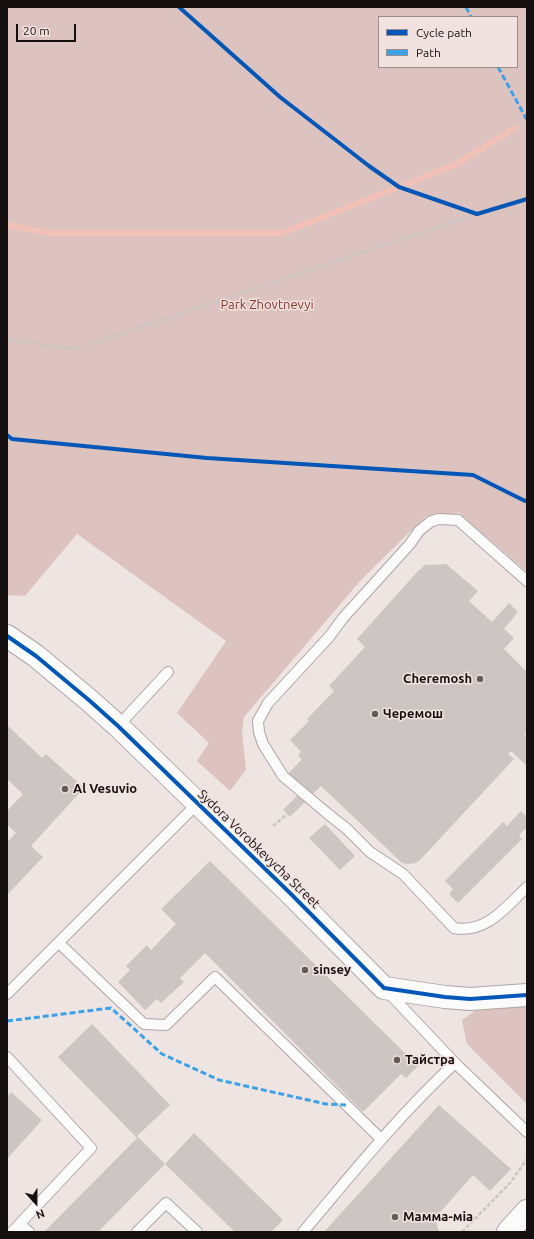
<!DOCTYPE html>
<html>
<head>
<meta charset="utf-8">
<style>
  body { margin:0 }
  #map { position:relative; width:534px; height:1239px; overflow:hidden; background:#eee5e3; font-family:Ubuntu,sans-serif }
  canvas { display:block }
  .frame { position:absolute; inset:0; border:8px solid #15100f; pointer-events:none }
  .legend { position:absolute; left:378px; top:16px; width:140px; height:52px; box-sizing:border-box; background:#f2e2df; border:1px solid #9a8e8c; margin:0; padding:5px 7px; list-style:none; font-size:12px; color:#15100f }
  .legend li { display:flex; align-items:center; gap:8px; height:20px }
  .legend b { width:20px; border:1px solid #9a8e8c }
  .north { position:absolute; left:16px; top:1183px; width:40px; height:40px; -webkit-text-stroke:3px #f2e2df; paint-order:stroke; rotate:159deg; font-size:11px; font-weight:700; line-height:16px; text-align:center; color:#15100f }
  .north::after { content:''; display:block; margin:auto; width:14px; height:18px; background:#15100f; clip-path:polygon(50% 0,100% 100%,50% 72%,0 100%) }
  .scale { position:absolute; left:16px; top:24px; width:60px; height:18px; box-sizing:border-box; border:2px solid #15100f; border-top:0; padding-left:5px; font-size:12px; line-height:14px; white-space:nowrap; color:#15100f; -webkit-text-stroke:3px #f2e2df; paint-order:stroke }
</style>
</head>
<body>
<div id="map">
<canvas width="534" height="1239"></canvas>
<div class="frame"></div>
<ul class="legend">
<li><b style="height:5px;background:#0057b8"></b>Cycle path</li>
<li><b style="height:5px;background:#3da1ea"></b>Path</li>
</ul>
<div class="north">N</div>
<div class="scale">20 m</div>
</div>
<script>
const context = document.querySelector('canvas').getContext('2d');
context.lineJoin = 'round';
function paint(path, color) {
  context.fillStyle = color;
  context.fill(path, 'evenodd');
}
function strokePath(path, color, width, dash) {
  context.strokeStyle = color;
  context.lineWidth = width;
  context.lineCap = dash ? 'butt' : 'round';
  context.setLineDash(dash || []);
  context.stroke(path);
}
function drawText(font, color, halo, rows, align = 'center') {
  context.font = font + ' Ubuntu,sans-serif';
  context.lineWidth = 3;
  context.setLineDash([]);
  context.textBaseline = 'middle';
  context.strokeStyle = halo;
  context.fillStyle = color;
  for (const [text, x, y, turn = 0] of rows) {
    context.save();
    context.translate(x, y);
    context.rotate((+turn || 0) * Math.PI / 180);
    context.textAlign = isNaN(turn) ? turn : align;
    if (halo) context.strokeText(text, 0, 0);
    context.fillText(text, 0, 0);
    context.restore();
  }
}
paint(new Path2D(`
  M7,7H527V572L459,513L425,517L361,580L244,717L242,732L246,770L230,791L197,761L209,743L177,713L226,641L77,534L25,596L7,595ZM379,17H517V67H379Z
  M527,1004V1104L467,1044L462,1020L476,1010L494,1006Z`), '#ddc3bf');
strokePath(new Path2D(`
  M7,225L49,233H282L455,165L515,128`), '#f1c1b7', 6);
paint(new Path2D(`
  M446,564L478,591L469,601L492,622L509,603L518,612L504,629L514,638L504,649L527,672V731L524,734L527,737V766L511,751L508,754L514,759L420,860L416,863L407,864L402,863L321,786L290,817L283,810L304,789L288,774L302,759L298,756L301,752L290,740L309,721L307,719L334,691L329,686L365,647L357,639L418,571L425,565Z
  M7,725L42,758L46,754L84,788L31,846L43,857L7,895V842L16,833L7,824V811L23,794L7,779Z
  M521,811L527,817V827L519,835L522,839L458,903L449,894L453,889L445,881L503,822L507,826Z
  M325,824L355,856L340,870L309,838Z
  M210,861L418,1066L406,1078L401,1074L363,1112L205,953L180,978L184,982L161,1003L157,999L145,1010L118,982L130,970L126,966L147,945L151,950L176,924L161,909Z
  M92,1024L170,1105L137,1136L165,1164L98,1232H44L137,1138L58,1057Z
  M11,1092L42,1120L7,1159V1097Z
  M439,1105L511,1169L490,1191L473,1175L435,1218L439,1232H324Z
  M194,1133L283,1220L271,1232H235L165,1164Z`), '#ccc5c4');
const lane = new Path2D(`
  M527,581L458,520L438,519L430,522L419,531L410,544L343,618L329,637L268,703L258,721L259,732L263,744L283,776L328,814L347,829L370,852L403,874L454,928C486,934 506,907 527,887
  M118,726L168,672
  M59,943L144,1024L166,1025L215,977L381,1139
  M387,991L455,1063L527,1132
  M7,994L198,803
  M7,1057L91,1148L12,1232
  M20,1224L29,1232
  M137,1232L166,1203L197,1232
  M303,1232C352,1174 399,1115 455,1063`);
const secondary = new Path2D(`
  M7,636L36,656L90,701L118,726L290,893L384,988L445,997L470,999L527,995
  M508,1232L527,1211`);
strokePath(lane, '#aca5a4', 12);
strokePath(secondary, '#aca5a4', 24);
strokePath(new Path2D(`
  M7,340L76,349L477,214L527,199
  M273,826L287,814
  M462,1232L510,1183L527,1159`), '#c9c6c5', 2.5, [4, 2]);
strokePath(lane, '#fcfbfb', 10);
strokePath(secondary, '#fcfbfb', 22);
strokePath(new Path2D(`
  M466,7L471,17
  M498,67L527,120
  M7,1021L111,1008L162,1054L219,1080L326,1104L346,1105`), '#3da1ea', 3, [6, 3]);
strokePath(new Path2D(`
  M179,7L280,97L369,166L399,187L477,214L527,199
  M7,435L12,439L207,458L473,475L525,501L527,500
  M7,636L36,656L90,701L118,726L290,893L384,988L445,997L470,999L527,995`), '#0057b8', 4);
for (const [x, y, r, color] of [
  [480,679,4,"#615b59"],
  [375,714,4,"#615b59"],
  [65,789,4,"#615b59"],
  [305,970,4,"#615b59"],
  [397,1060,4,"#615b59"],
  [395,1217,4,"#615b59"]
]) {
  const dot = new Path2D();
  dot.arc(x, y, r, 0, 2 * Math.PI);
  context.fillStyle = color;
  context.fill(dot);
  strokePath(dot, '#f2e2df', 1.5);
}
drawText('13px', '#83372a', '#f2e2df', [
  ["Park Zhovtnevyi",267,305]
]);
drawText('bold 13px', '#15100f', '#f2e2df', [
  ["Cheremosh",472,679,"right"],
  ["Черемош",383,714],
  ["Al Vesuvio",73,789],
  ["sinsey",313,970],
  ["Тайстра",405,1060],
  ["Мамма-міа",403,1217]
], 'left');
drawText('13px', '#15100f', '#f2e2df', [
  ["Sydora Vorobkevycha Street",259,849,44]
]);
</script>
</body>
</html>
